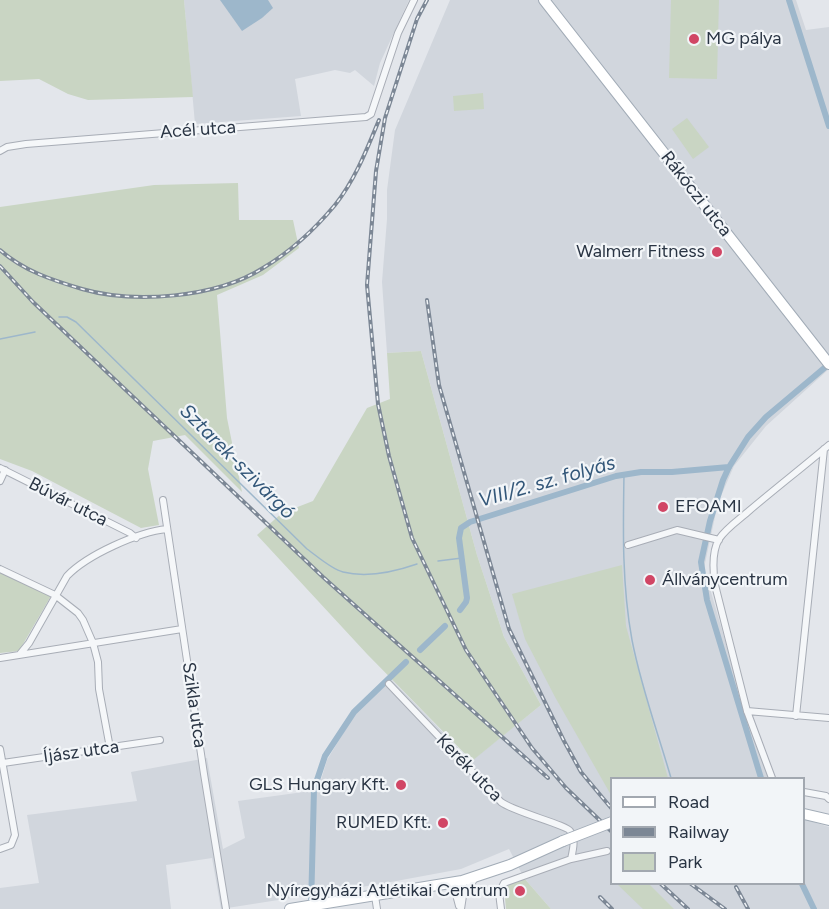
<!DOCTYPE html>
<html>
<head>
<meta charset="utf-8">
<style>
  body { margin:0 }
  #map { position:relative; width:829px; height:909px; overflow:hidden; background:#e3e6eb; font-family:Figtree,sans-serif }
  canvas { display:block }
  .legend { position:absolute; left:610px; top:777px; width:195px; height:108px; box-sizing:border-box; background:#f2f5f8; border:2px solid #a2a8b0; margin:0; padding:8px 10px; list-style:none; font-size:18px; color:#2a3544 }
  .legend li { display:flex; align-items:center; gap:12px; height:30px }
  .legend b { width:30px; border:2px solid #a2a8b0 }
</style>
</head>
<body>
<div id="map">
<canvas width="829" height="909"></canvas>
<ul class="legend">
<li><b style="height:8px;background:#fff"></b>Road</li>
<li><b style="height:8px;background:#7c8795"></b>Railway</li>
<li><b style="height:16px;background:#c9d5c3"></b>Park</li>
</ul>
</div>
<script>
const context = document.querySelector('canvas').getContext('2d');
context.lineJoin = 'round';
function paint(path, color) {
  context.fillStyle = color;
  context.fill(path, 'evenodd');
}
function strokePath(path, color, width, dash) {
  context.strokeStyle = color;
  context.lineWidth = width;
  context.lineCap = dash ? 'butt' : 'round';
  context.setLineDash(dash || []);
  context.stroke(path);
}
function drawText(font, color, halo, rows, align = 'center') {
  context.font = font + ' Figtree,sans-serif';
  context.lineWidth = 4.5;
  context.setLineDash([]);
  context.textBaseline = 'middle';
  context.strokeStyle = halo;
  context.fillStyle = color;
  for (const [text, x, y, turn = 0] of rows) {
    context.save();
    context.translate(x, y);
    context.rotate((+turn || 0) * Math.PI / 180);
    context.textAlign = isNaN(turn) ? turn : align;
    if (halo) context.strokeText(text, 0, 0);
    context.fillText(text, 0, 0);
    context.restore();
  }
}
paint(new Path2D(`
  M184,0H409L380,63L374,86L355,70L350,73L335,70L295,79L301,116L195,124Z
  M450,0H796L806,30L829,27V369L766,426L734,466L718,503L704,568L732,664L771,778H612V884H804V819L829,827V909H551L524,878L509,849L461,869L380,884L221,909L212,858L166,865L171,909H0V888L39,883L27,815L137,801L131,772L207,758L223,849L245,838L238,801L318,790L327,760L356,712L392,680L471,761L541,705L504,637L477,555L421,351L387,353L382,282L387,219V190L395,130Z`), '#d1d6dd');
paint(new Path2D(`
  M0,0H184L193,97L88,100L68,94L39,79L0,81Z
  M671,0H719L717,79L669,78Z
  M483,93L484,109L454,111L453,96Z
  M687,118L709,147L693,159L672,129Z
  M238,183L239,220H293L299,248L263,275L217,295L227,418L242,492L185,435L153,441L148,469L159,525L141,528L32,471L0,459V207L154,185Z
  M421,351L477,555L504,637L541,705L472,761L367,654L257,535L282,513L313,501L367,408L390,399L387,353Z
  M622,565L626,626L668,778H612L611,795L555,697L525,639L512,594Z
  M0,572L51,596L19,651L0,653Z
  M524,878L551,909H506L504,887Z
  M617,884H649L674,909H643Z`), '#c9d5c3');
paint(new Path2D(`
  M220,0H268L273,8L262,18L242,31Z`), '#9db7cb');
strokePath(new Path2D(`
  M59,317H67L76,322L307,549C317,556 331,569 343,572C367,578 394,572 417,564
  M0,339L35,332
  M624,474C623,530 622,586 632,640C641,687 658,733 671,778
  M438,561L462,558`), '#9db7cb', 1.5);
strokePath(new Path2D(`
  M789,0L829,126
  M460,610L466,602L467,598L459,538L461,528L470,522L616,476L641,472H672L729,467
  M420,650L445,626
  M761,778L707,600L701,562L710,521L723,480L729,467L748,437L766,417L829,364
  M802,884L814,909
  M311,908L314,789L325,756L354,712L406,662`), '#9db7cb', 6);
const minor = new Path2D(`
  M0,151L7,147L26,144L366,117L371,114L398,33L414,0
  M0,468L130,533L136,538
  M0,481L5,470
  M163,500L204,774L226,909
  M628,545L677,530L719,540
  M0,569L55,595L78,613L83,620L93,643L98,662L99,689L110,748
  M20,654L29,643L67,576C87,555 138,532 167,529
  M0,658L182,629
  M389,684L501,802C514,812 567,825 570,831C576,839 573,850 571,859
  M747,711L829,718
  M796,716L824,449
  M0,749L15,835L11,845L0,849
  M3,763L160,740
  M772,778L747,711L715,585C713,571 712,551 719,539C726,528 740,519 750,510C776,488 803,467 829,445
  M804,792L826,796L829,799
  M453,883L459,906
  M375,896L377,909
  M461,909L463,896L475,878
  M501,909L499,893L504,883L571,859L607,851`);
const primary = new Path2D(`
  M544,0L829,364
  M804,814L829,820
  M290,909L462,881L510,865L563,841`);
strokePath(minor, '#a8adb6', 8);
strokePath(primary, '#a2acb7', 12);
strokePath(minor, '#f5f7f9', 6);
strokePath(primary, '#fff', 10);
const rail = new Path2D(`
  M427,0L417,19L385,118L376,171L367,285L378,404L389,456L412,538L466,650L532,748L566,788L612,832
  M0,250C24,271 52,280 82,289C134,304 216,298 263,268C290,252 315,229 335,205C355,180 367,149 379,120
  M0,266L33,302L323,577L548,778
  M427,300L439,385L509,629L564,741L581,772L612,809
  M661,884L688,909
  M691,884L725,909
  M736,887L748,909
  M600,897L612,909`);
strokePath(rail, '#7c8795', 4);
strokePath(rail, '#f2f5f8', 1.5, [4.5]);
const primaryBridge = new Path2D(`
  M563,841L612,822`);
strokePath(primaryBridge, '#a2acb7', 12, []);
strokePath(primaryBridge, '#fff', 10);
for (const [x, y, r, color] of [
  [694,39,6,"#d14665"],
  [717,252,6,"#d14665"],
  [663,507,6,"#d14665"],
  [650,580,6,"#d14665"],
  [401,785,6,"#d14665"],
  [443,823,6,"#d14665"],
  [520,891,6,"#d14665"]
]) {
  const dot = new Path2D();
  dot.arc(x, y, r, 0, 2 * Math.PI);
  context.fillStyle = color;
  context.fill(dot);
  strokePath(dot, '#f2f5f8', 2);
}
drawText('18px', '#2a3544', '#f2f5f8', [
  ["MG pálya",706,39,"left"],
  ["Walmerr Fitness",705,252],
  ["EFOAMI",675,507,"left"],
  ["Állványcentrum",662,580,"left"],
  ["GLS Hungary Kft.",389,785],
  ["RUMED Kft.",431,823],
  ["Nyíregyházi Atlétikai Centrum",508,891]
], 'right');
drawText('18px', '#2a3544', '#f2f5f8', [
  ["Acél utca",198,130,-4],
  ["Rákóczi utca",696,194,52],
  ["Búvár utca",68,502,27],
  ["Szikla utca",194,705,82],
  ["Íjász utca",81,752,-8],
  ["Kerék utca",469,768,46]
]);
drawText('italic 20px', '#335779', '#f2f5f8', [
  ["Sztarek-szivárgó",237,462,45],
  ["VIII/2. sz. folyás",547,482,-16]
]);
</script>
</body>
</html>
